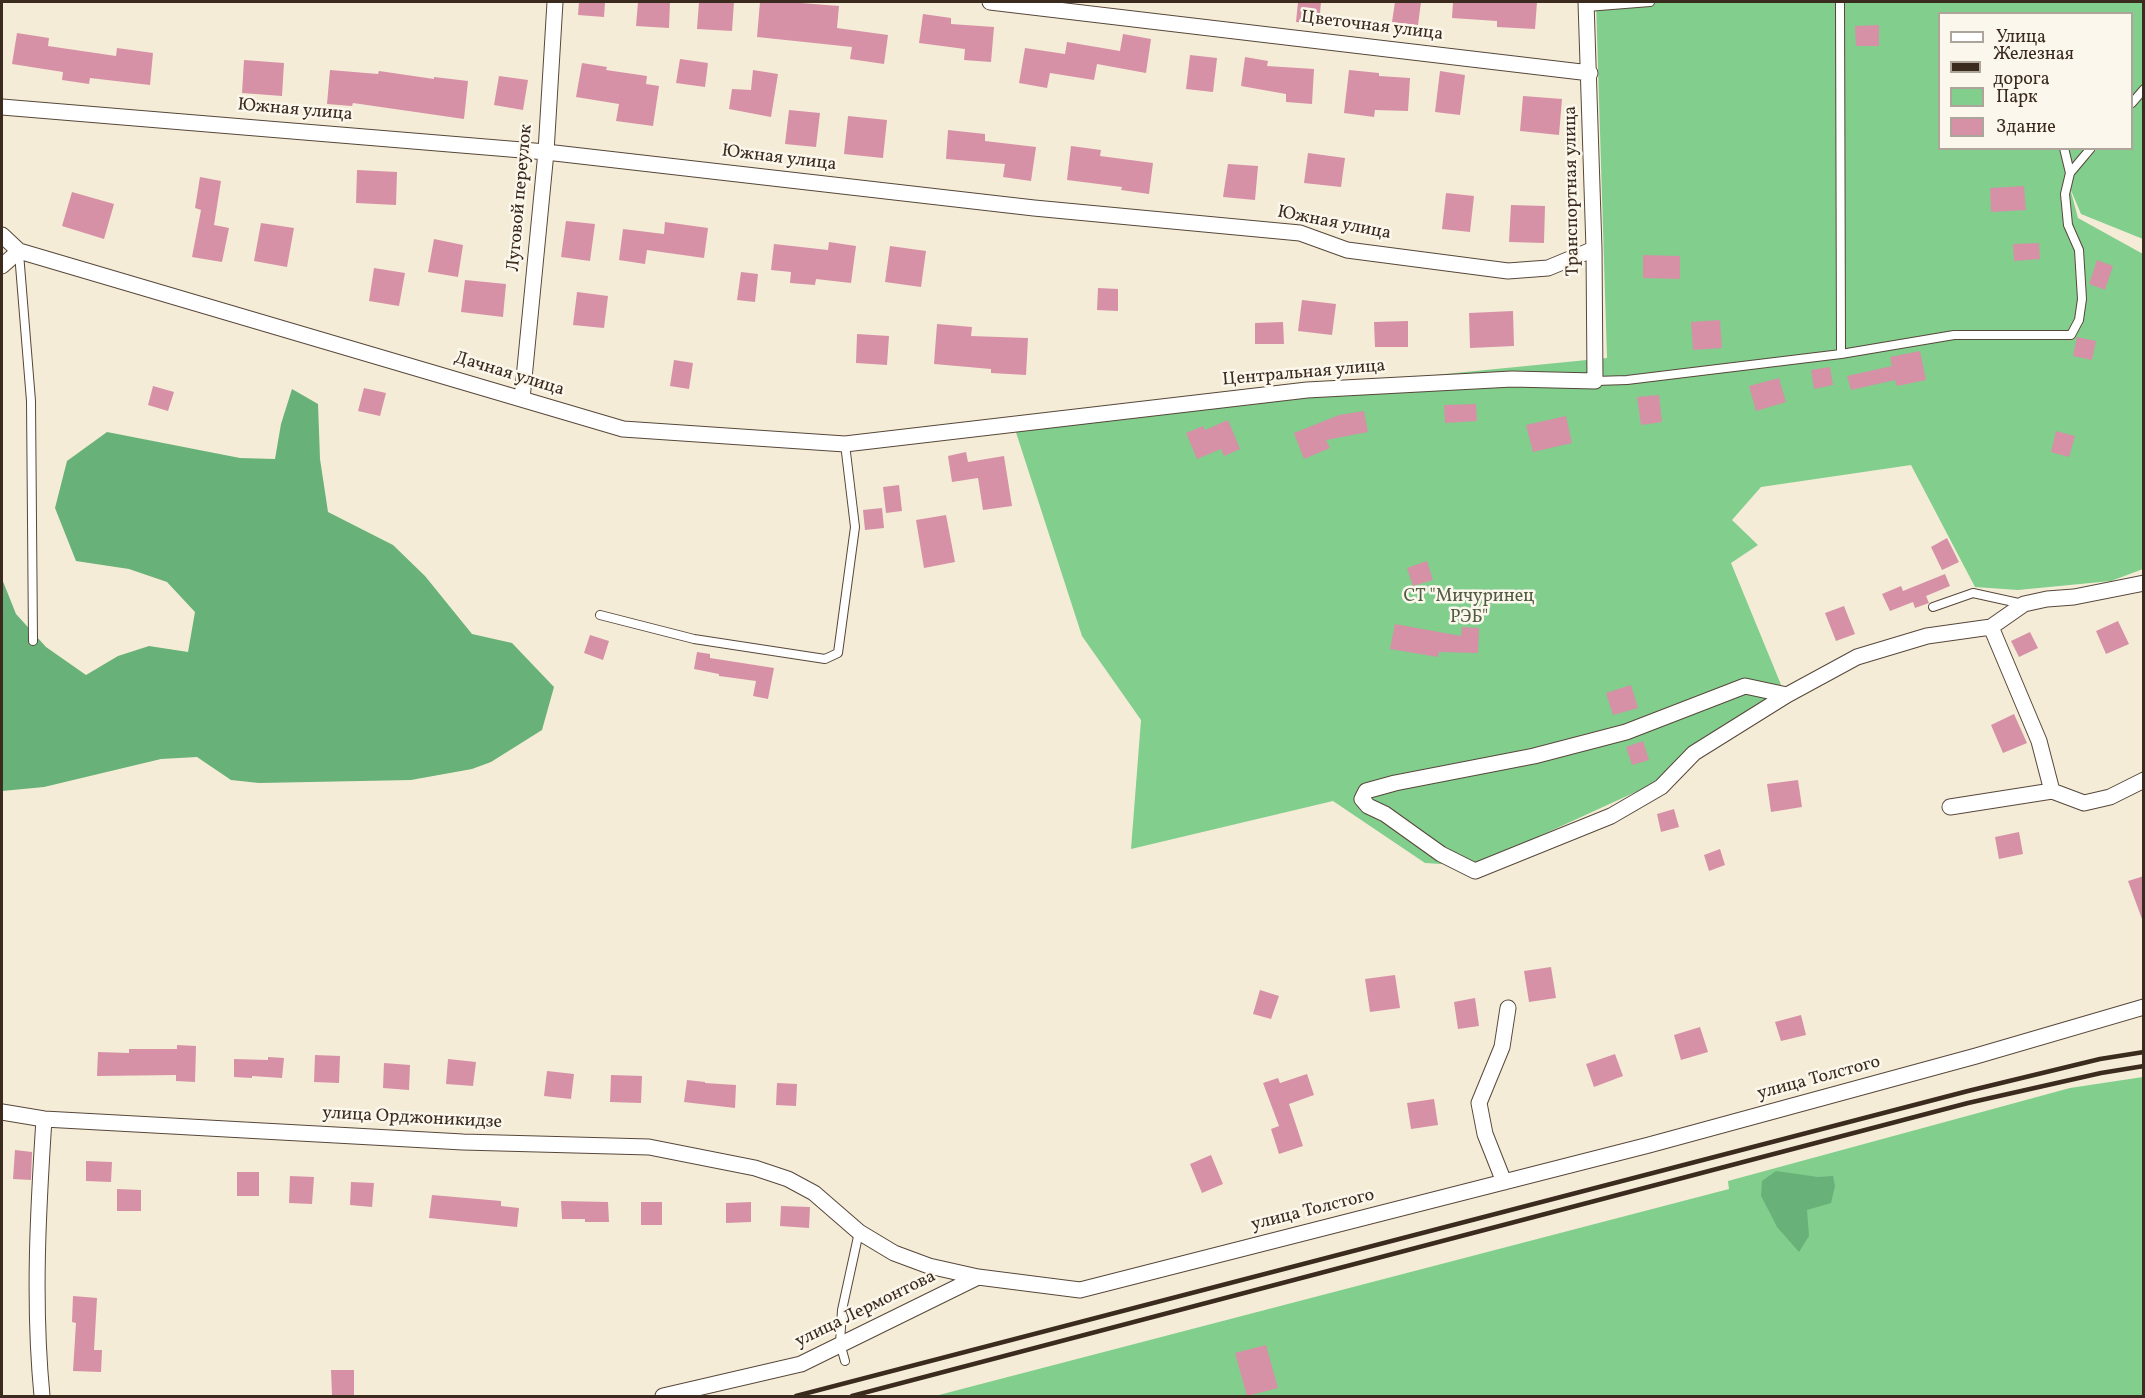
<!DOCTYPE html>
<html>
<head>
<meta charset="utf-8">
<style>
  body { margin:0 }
  #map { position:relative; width:2145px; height:1398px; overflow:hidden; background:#f5ecd7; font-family:Vollkorn,serif }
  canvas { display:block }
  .frame { position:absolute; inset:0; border:3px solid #3b2a1e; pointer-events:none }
  .legend { position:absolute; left:1938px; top:12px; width:195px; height:138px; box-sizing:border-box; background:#fbf7ec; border:2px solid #aea59a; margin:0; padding:8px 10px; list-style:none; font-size:18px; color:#3b2a1e }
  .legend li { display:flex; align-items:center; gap:12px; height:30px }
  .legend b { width:30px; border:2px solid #aea59a }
</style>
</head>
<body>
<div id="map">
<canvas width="2145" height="1398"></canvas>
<div class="frame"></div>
<ul class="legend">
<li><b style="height:8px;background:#fff"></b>Улица</li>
<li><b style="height:8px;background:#3b2a1e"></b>Железная дорога</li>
<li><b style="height:16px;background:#81ce8d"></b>Парк</li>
<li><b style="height:16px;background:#d691a7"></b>Здание</li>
</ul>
</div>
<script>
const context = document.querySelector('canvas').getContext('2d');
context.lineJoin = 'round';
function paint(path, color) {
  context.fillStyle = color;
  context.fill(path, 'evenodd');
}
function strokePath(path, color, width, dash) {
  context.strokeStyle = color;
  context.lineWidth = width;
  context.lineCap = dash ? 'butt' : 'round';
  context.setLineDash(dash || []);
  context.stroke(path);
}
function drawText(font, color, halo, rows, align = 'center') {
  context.font = font + ' Vollkorn,serif';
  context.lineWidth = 5;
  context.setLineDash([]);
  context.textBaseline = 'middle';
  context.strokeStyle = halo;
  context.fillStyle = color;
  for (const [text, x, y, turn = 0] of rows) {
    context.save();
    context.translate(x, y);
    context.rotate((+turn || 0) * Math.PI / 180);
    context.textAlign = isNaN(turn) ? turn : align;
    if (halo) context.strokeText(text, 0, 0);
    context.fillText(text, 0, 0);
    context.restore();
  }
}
paint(new Path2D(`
  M1596,2H2143V87L2132,101V14H1940V148L2090,149L2068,181L2097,149L2132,148V109L2143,96V239L2081,214L2070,188L2078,218L2143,254V569L2111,581L2018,590L1975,587L1911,465L1761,487L1732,520L1758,545L1731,563L1784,692L1693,744L1651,785L1474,866L1425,863L1333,801L1131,849L1141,720L1082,636L1011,417L1607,358Z
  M2143,1077V1396H935L1729,1189L1728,1181L2070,1088Z`), '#81ce8d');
paint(new Path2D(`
  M292,389L318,404L320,459L328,512L393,545L425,576L472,634L512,643L554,687L542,730L491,762L472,769L411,780L259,783L231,780L197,757L161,759L44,787L2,791V579L16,614L46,647L86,675L118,656L149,646L188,652L195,612L167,582L129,569L76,561L55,508L67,461L107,432L240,458L275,459L281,424Z
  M1776,1171L1818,1177L1833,1176L1835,1186L1831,1203L1807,1210L1809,1236L1799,1252L1777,1227L1771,1215L1761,1196L1762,1181Z`), '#68b178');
paint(new Path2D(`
  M579,2H605L604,17L578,15Z
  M638,2H670L669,28L636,26Z
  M699,2H734L732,31L697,29Z
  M760,2H788L839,6L837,28L888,35L884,64L850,59L852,47L757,37Z
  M1298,2H1321L1319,24L1296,22Z
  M1395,2H1421L1418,25L1392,22Z
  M1453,2H1537L1535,29L1497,27V21L1452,18Z
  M923,14L951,18V24L994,27L991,62L964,60L965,49L919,43Z
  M1879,25V46H1856L1855,26Z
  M17,33L49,38L48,46L116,56L117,48L153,53L150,85L90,78L89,84L62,80L63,72L12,64Z
  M1123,34L1151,39L1146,73L1097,64L1094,80L1050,73L1047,88L1019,83L1025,48L1065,54L1067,42L1120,51Z
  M1190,55L1217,58L1213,92L1186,89Z
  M1245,57L1268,61L1267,66L1314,69L1312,104L1286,102V94L1241,86Z
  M680,59L708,63L705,87L676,83Z
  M244,60L284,63L282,96L242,93Z
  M582,63L607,67L606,70L647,76L646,84L659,86L653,126L616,121L619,104L576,97Z
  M330,70L378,74L379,71L434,79V77L468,81L464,119L353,103L352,106L327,104Z
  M753,70L778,74L771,117L729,109L732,89L751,90Z
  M1349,70L1379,73V76L1410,78L1408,111L1375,110L1374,117L1344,113Z
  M1440,71L1465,75L1460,115L1435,112Z
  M499,76L528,80L523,110L494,105Z
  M1523,96L1562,99L1559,135L1520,131Z
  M789,110L820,113L816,147L785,144Z
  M848,116L887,120L883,158L844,154Z
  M948,130L985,134V141L1036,147L1031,181L1003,177L1005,164L946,159Z
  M1071,146L1101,150L1100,156L1153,163L1149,194L1121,190L1122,187L1067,180Z
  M1308,153L1345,158L1341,187L1304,183Z
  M1228,164L1258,166L1255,200L1223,197Z
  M357,170L397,172L396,205L356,203Z
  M200,177L221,181L214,225L229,228L222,262L192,257L201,210L195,208Z
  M2024,186L2026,210L1991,212L1990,188Z
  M72,192L114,204L104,239L62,226Z
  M1446,193L1474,196L1470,232L1442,229Z
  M1511,205L1545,206L1544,243L1509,242Z
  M566,221L595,224L590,261L561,257Z
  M665,222L708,228L704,258L647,250L645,264L619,260L623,229L664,234Z
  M261,223L294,228L287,267L254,261Z
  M434,239L463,245L458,277L428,272Z
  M829,242L856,246L851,283L816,279L815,285L790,283L791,272L771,270L774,244L828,250Z
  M2039,243L2040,259L2014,261L2013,244Z
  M890,246L926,251L921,287L885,282Z
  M1643,255L1680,256V279L1643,278Z
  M2097,260L2113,266L2105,290L2089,284Z
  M374,268L405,273L399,306L369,301Z
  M741,272L758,274L755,302L737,300Z
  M465,280L506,284L503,317L461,312Z
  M1098,288L1118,289V311L1097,310Z
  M577,292L608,296L604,328L573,325Z
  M1302,300L1336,304L1332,335L1298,331Z
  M1513,311L1514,346L1470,348L1469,313Z
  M1720,320L1722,348L1693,350L1691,322Z
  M1408,321V347H1375L1374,322Z
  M1283,322L1284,344H1255V323Z
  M937,324L972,327L971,336L1028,338L1026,375L991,373V369L934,364Z
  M857,334L889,336L887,365L856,363Z
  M2077,337L2096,341L2092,360L2073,356Z
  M1920,351L1926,380L1897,386L1895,380L1851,390L1847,376L1892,366L1890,357Z
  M674,360L693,363L689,389L670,386Z
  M1830,367L1833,385L1814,389L1811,370Z
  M1779,378L1786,402L1756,411L1749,386Z
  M153,386L174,392L168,411L148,405Z
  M364,388L386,393L380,416L358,411Z
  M1659,395L1662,422L1641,425L1637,397Z
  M1476,404L1477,421L1445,423L1444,405Z
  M1364,411L1368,432L1326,440L1330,448L1304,459L1294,433L1339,415Z
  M1566,416L1572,443L1533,452L1526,425Z
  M1228,420L1240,449L1224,456L1221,449L1197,459L1186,433L1203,426L1205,430Z
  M2056,431L2075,436L2069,457L2051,452Z
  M966,452L968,462L1004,456L1012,506L983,510L978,478L952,482L948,456Z
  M899,485L902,511L886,513L883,487Z
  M882,508L884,528L865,530L863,510Z
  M946,515L955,562L924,568L916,520Z
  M1947,538L1959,562L1942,570L1931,547Z
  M1427,561L1433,580L1413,586L1407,568Z
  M1945,574L1950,586L1926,596L1929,603L1915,608L1913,602L1890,611L1882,594L1901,586L1903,591Z
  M1844,606L1855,634L1836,641L1825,613Z
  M2118,621L2129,644L2106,654L2096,631Z
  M1395,624L1461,636L1462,627L1479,628L1478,653L1439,652L1438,657L1390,649Z
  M2030,632L2038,648L2019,657L2011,641Z
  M590,635L609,641L603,660L584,653Z
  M697,652L710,654V658L774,668L768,699L753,696L756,681L719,676V674L694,669Z
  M1631,685L1638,708L1613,715L1606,693Z
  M2014,714L2027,743L2003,753L1991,725Z
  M1643,741L1649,760L1632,765L1626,747Z
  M1798,780L1802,807L1771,812L1767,784Z
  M1674,809L1679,827L1661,832L1657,814Z
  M2019,832L2023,854L1999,859L1995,837Z
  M1720,849L1725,865L1709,871L1704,855Z
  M2144,876V919H2142L2128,881Z
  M1551,967L1556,998L1529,1002L1524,971Z
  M1395,975L1400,1008L1370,1012L1365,979Z
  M1260,990L1279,996L1271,1019L1253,1014Z
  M1475,998L1479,1026L1458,1029L1454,1002Z
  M1801,1015L1806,1035L1781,1041L1775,1022Z
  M1700,1027L1708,1052L1681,1060L1674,1035Z
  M177,1045L196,1046L195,1082L176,1081V1075L97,1076L98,1052L129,1053V1049H177Z
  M1615,1054L1623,1076L1594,1087L1586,1064Z
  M315,1055L340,1056L339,1083L314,1082Z
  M268,1057L284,1058L282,1078L252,1076V1078L234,1077V1059L268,1060Z
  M448,1059L476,1062L473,1086L446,1084Z
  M384,1063L410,1065L409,1090L383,1088Z
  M547,1071L574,1074L571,1099L544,1096Z
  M1307,1074L1314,1095L1289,1104L1303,1146L1279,1154L1271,1129L1279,1126L1263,1083L1278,1078L1280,1083Z
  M611,1075L642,1076L641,1103L610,1102Z
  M687,1080L705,1082V1083L736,1085L735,1108L684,1102Z
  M777,1083L797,1084L796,1106L776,1105Z
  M1434,1099L1438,1125L1411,1129L1407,1103Z
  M15,1150L32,1152L31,1180L13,1179Z
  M1211,1155L1223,1184L1202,1193L1190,1164Z
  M86,1161L112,1162L111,1182L86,1181Z
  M237,1172H259V1196H237Z
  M290,1176L314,1177L312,1204L289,1203Z
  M351,1182L374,1183L372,1207L350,1205Z
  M117,1189L141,1190V1211H117Z
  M432,1195L501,1201V1206L519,1208L517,1227L429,1218Z
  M561,1201L608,1202L609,1222H585V1219H562Z
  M641,1202H662V1225H641Z
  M751,1202V1222L726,1223V1203Z
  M781,1206L810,1207L809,1228L780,1226Z
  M73,1296L97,1298L94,1350H102L101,1372L73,1371L76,1323L72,1322Z
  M1266,1345L1278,1388L1247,1396L1235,1353Z
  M331,1370H354V1395H332Z`), '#d691a7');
const lane = new Path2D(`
  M1840,2L1841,354
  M1587,7L1650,2
  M2132,103L2144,89
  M2070,173L2091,148
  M19,253L31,401L33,641
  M1595,381L1627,380L1841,354L1954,335H2071L2079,320L2082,299L2079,250L2068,225L2065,194L2070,173L2064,148
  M1933,607L1973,593L2023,604
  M600,615L694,639L825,659L838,653L855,527L845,444
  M845,1361L840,1343L842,1310L859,1232`);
const street = new Path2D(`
  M990,2L1590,73
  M2,107L546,152L1034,208L1300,233L1347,250L1508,271L1548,268L1594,249
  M2,235L19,251L623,429L845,444L1307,390L1512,379L1595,381L1594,249L1586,2
  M2,266L19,251
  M522,399L546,152L555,2
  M1991,627L2039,741L2052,791
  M1787,695L1745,686L1626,732L1534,756L1395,783L1366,791L1362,799L1368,806L1385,814L1441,854L1475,871L1611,816L1661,787L1694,753L1787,695L1857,657L1927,636L1991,627L2024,604L2047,599L2074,597L2144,583
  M1950,807L2052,791L2084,803L2110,797L2144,780
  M2,1112L44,1119L463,1142L649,1147L755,1168L788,1179L814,1193L859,1232L894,1253L929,1266L978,1277L1080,1290L1649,1145L1976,1056L2144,1007
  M1504,1182L1485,1134L1479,1103L1502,1047L1508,1008
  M42,1396C33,1304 38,1211 44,1119
  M663,1396L801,1364L978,1277`);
strokePath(lane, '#57473a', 10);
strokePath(street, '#57473a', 17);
strokePath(lane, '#fff', 8);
strokePath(street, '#fff', 15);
strokePath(new Path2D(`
  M796,1396L1968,1091L2100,1059L2144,1052
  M852,1396L1968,1103L2101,1073L2144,1066`), '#3b2a1e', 4.5);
drawText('18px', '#3b2a1e', '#fbf7ec', [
  ["Цветочная улица",1372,27,7],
  ["Южная улица",295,111,5],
  ["Южная улица",779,159,7],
  ["Транспортная улица",1573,191,-91],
  ["Луговой переулок",521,198,-85],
  ["Южная улица",1334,224,11],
  ["Центральная улица",1304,374,-5],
  ["Дачная улица",509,375,17],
  ["улица Толстого",1819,1079,-15],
  ["улица Орджоникидзе",412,1119,3],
  ["улица Толстого",1313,1211,-14],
  ["улица Лермонтова",866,1310,-26]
]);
drawText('18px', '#505b3f', '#fbf7ec', [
  ["СТ \"Мичуринец",1469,598],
  ["РЭБ\"",1469,619]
]);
</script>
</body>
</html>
